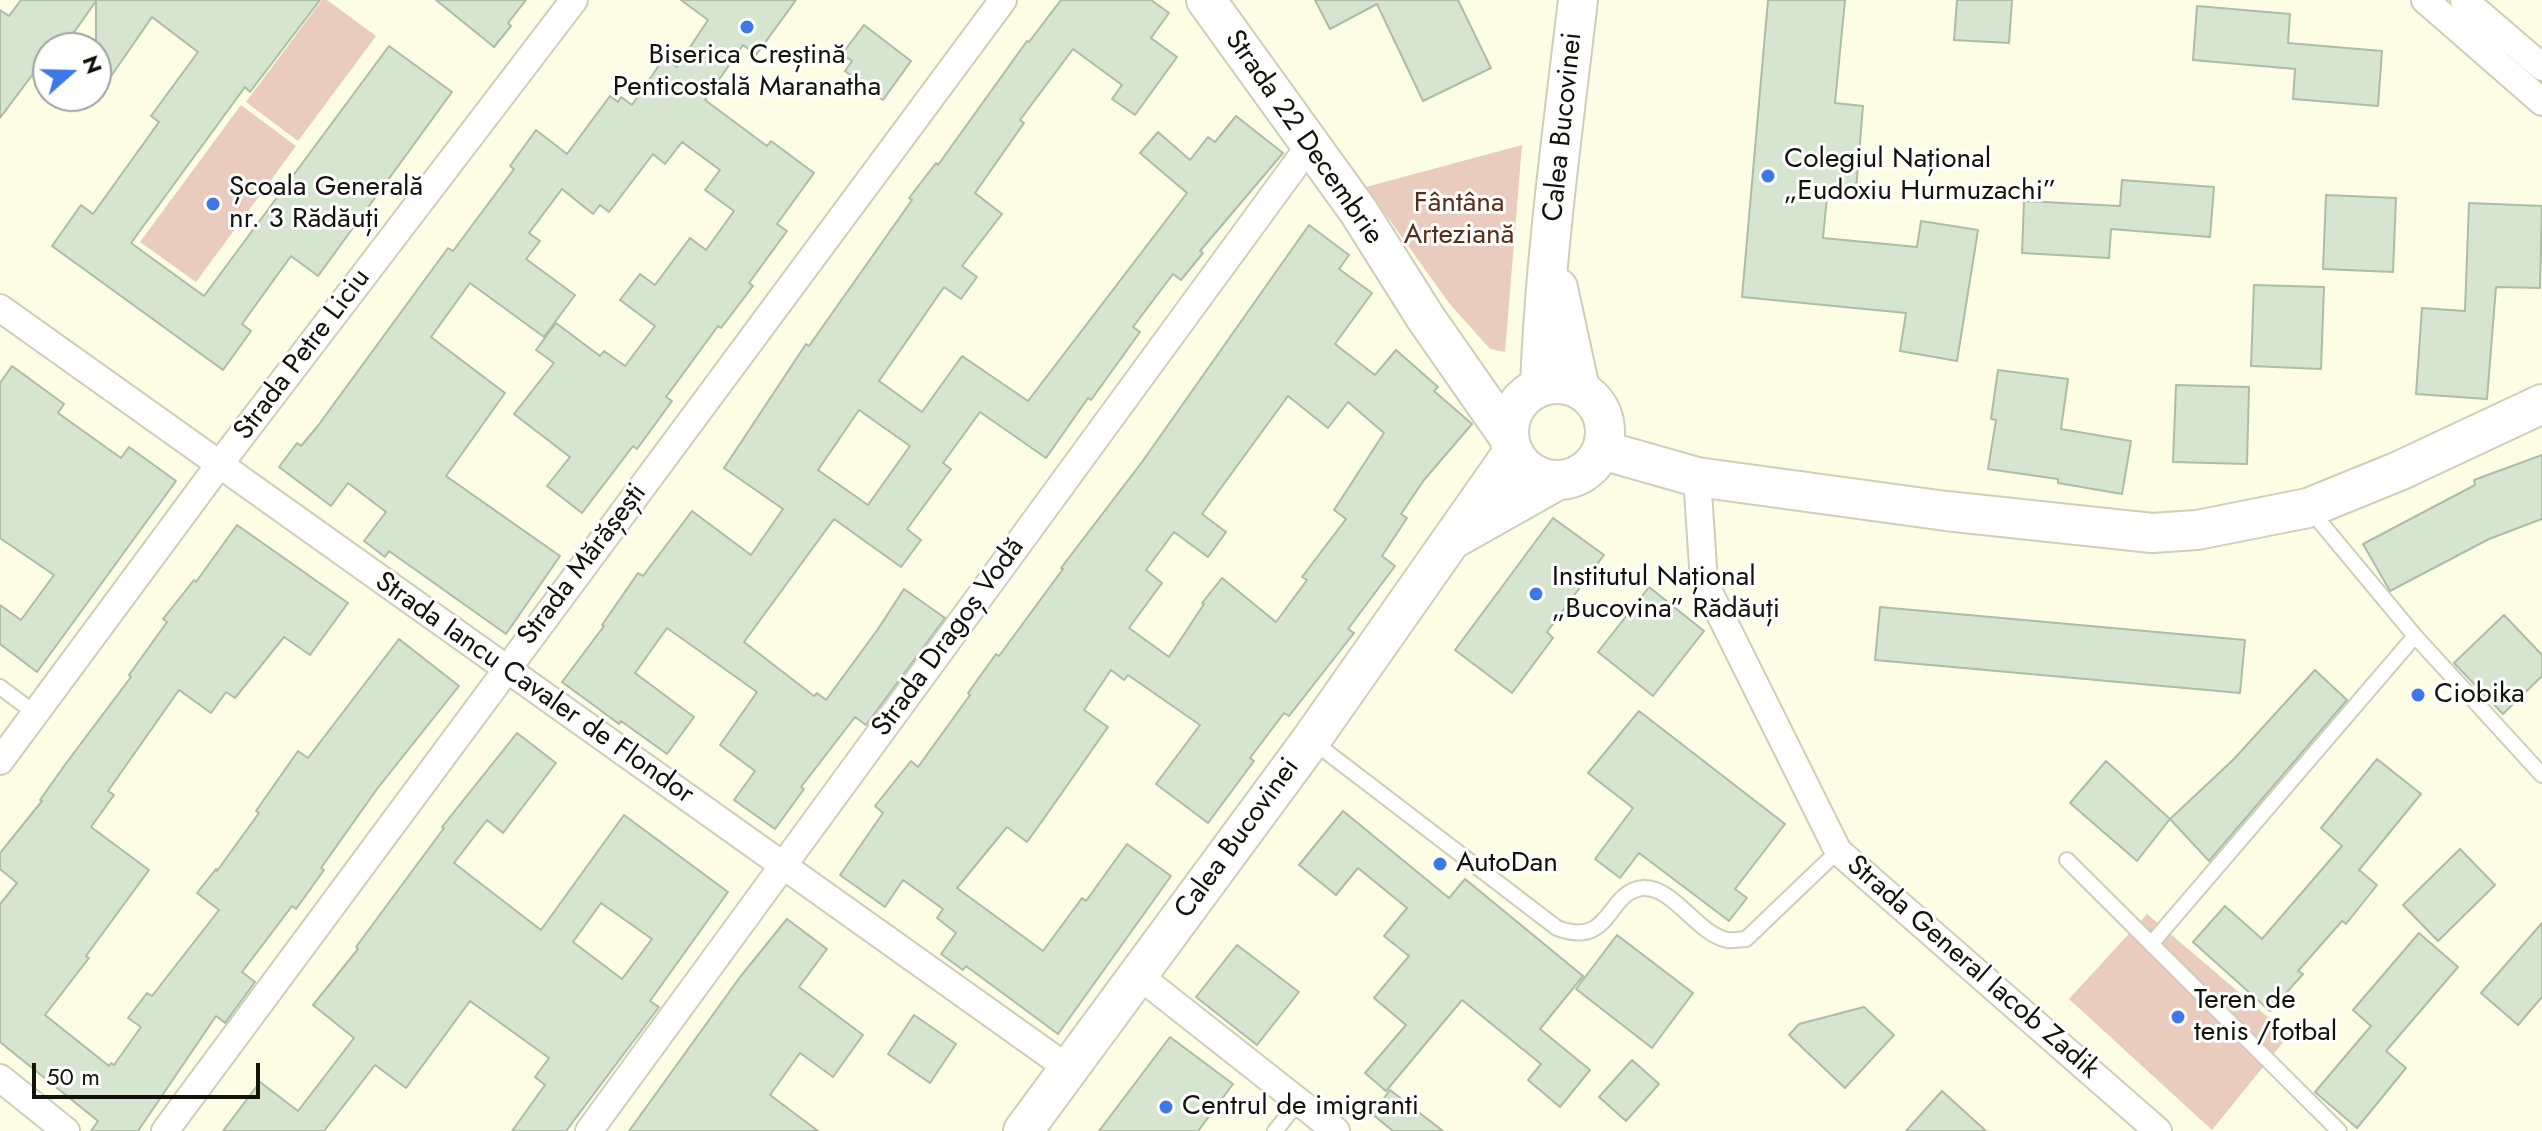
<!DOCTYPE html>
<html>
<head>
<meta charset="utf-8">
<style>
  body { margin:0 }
  #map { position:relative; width:2542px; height:1131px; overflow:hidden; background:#fcfde4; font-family:Jost,sans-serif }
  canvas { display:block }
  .north { position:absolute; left:32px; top:32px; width:80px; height:80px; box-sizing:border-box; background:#fff; border:2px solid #a1a19d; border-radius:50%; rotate:70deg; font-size:22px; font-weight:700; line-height:32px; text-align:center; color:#13130b }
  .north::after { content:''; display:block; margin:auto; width:28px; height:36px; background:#3e77e6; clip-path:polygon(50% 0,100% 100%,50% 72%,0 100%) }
  .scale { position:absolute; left:32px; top:1063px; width:228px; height:36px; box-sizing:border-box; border:4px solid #13130b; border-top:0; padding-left:10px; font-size:24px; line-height:28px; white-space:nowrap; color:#13130b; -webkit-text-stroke:6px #fff; paint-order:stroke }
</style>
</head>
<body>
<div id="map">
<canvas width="2542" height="1131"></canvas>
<div class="north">N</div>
<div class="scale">50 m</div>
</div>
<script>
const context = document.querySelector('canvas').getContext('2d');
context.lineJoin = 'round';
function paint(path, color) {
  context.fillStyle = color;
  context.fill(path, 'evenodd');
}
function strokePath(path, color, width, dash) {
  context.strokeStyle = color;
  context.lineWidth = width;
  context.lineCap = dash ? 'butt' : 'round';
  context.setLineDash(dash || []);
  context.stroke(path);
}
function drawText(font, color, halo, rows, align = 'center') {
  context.font = font + ' Jost,sans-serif';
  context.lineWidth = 6;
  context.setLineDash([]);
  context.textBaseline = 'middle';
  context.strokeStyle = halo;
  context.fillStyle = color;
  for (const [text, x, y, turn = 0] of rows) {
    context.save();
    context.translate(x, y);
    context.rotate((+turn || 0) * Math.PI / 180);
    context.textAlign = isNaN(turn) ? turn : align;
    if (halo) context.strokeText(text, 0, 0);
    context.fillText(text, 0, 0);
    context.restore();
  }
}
paint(new Path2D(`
  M322,0H327L376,36L298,141L246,102Z
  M241,105L296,146L196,282L140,242Z
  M1522,145L1505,352L1490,349L1449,303L1366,187Z
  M2147,914L2289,1035L2212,1130L2069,999Z`), '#e9ccbd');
const building = new Path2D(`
  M21,0H320L250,92L245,87L131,243L204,296L389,46L452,92L318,276L291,256L242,324L251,331L223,370L52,246L81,205L93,214L159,122L151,116L198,52L152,17L96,98V1L63,48H48V54L0,118V10L9,16Z
  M436,0H526L508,23L511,26L494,47Z
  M681,0H796L756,55L743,45L705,100L767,146L771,141L814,173L777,224L787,231L749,283L753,286L721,328L718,326L666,397L672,401L637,449L633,446L582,513L547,486L570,457L514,414L554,363L536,350L556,323L600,356L604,351L625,366L655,326L620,300L640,274L655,285L690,238L706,250L734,211L705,190L720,170L682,142L665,164L653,154L609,212L600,205L593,214L562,189L529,233L540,241L526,259L575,295L544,337L470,283L431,337L505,393L446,476L560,556L506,634L389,551L385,557L364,541L386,512L348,483L331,506L279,467L297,443L301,446L317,427L448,248L453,251L514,169L510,166L536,130L567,154L610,96L618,102L621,97L632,105L664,58L677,67L708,20Z
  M1061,0H1151L1169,13L1151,38L1177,57L1135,115L1112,99L1122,85L1073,49L1020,120L1024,123L975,193L1002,214L962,266L977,277L961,299L944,287L879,381L922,412L962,356L1028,401L1187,193L1140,153L1158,132L1190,160L1208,137L1215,142L1236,116L1283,153L1200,251L1203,253L1181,280L1173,274L1133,327L1140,332L1091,400L1088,398L1046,458L980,412L943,463L951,469L907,529L921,540L901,567L834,519L744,642L814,696L817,693L826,700L878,629L904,589L945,618L866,725L855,717L801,787L804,789L775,829L734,800L755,771L720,745L757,692L667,628L635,673L694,717L667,754L621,721L619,724L562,682L604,626L602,625L638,573L643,576L692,511L751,555L783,509L724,468L806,344L809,346L912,200L909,198L936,163L938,165L1027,41L1029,42ZM859,410L910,446L868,505L818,470Z
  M1315,0H1458L1491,68L1423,101L1377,4L1330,29Z
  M1768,0H1845L1835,103L1863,106L1856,190L1828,187L1823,238L1917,247L1921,221L1978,230L1957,361L1900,351L1906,313L1742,297Z
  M1957,0H2012L2009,43L1954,40Z
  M2197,6L2290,14L2288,43L2382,51L2378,106L2293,99L2295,69L2193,60Z
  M864,25L911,61L883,100L845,71L852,61L842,54Z
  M2122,180L2214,187L2210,237L2111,229L2109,258L2022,253L2024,201L2120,206Z
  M2326,195L2396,198L2393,272L2323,269Z
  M2469,203L2542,206L2540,288L2496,287L2487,399L2416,394L2422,308L2465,311Z
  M1309,225L1349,255L1339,269L1372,293L1335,344L1375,375L1396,350L1438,387L1434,391L1472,424L1424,480L1401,514L1407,518L1382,556L1395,566L1348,629L1354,633L1289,716L1284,713L1250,758L1254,761L1208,823L1156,784L1200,725L1128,675L1124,680L1111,670L1084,710L1108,727L1045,817L1027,842L1007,827L957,888L1043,951L1082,898L1086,901L1127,844L1171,876L1058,1034L966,966L963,970L941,954L956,933L937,918L943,909L903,880L885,907L840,875L883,813L875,806L911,761L918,767L970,695L968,693L996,654L999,656L1063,569L1061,568L1142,462ZM1288,396L1328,428L1348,402L1384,433L1334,510L1346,519L1302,577L1307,580L1276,622L1222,578L1202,603L1204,604L1169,657L1129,628L1162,583L1146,570L1174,532L1208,557L1226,532L1202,514Z
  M2254,285L2324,287L2321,369L2251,366Z
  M12,366L64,404L58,413L121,458L129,447L176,481L37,672L0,644V605L21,620L54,575L0,538V383Z
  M1998,370L2068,379L2061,429L2131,441L2122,494L2058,483V479L1988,469L1996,420L1991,419Z
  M2176,385L2249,387L2247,464L2173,462Z
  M2542,455V519L2489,539L2390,591L2363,544L2475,485L2474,480Z
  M1553,518L1604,555L1547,632L1553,638L1512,693L1455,650Z
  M237,525L348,603L310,655L284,637L235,698L226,692L211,713L179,690L108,791L114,795L91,827L149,870L86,956L89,958L45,1015L109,1066L111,1063L114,1065L141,1027L128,1018L147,993L152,996L219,910L197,893L216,869L217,871L259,813L256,811L298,751L308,758L399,639L459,686L377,789L321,868L324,870L296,909L292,906L242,972L255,982L225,1023L216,1016L138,1131H91L98,1121L0,1042V904L17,883L0,869V853L42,801L40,800L67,762L131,677L129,675L167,622L163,619L194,580L196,582Z
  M1649,587L1704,631L1653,696L1598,652Z
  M1880,607L2245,640L2240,693L1875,660Z
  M2504,615L2542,655V676L2503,714L2454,663Z
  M2315,670L2347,700L2209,861L2170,819L2234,759Z
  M1639,711L1785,824L1735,889L1747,898L1729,921L1639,853L1620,878L1595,859L1633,808L1588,773Z
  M517,733L556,763L503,833L487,820L454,863L541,930L624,815L728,892L650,1001L659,1007L566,1131H512L545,1085L535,1077L549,1058L470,1001L406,1088L375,1065L324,1131H223L260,1082L298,1111L354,1038L313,1005L358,949L356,947L444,828L442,827ZM601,903L652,939L622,979L573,942Z
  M2377,759L2421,794L2359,870L2377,885L2346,924L2342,921L2298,971L2303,974L2270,1011L2193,942L2225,906L2262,939L2342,846L2321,828Z
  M2106,761L2170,819L2137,861L2070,803Z
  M1343,811L1449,898L1465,879L1583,976L1540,1029L1590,1070L1560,1107L1528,1080L1541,1064L1462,1000L1386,1091L1365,1073L1406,1025L1374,998L1409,956L1384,936L1407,908L1358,868L1336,895L1299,865Z
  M2460,849L2495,885L2438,941L2403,905Z
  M787,919L827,949L799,987L863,1035L833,1077L800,1053L770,1095L818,1131H629L740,977Z
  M2542,923V997L2518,1025L2481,993Z
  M2419,933L2458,967L2386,1051L2406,1068L2357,1128L2315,1092L2371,1026L2353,1010Z
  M1617,935L1693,993L1652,1048L1576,989Z
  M1237,945L1299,992L1257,1045L1196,997Z
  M1864,1007L1894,1035L1845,1088L1789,1035L1799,1024Z
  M914,1015L956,1044L930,1083L888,1054Z
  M1170,1037L1233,1084L1198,1131H1099Z
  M1632,1060L1659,1084L1626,1121L1599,1097Z
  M1390,1090L1443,1131H1393L1372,1114Z
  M1942,1091L1986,1131H1906Z`);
paint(building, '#d5e5d0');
strokePath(building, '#acbca8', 2);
const lane = new Path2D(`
  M2311,511L2415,636L2542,775
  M0,687L35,713
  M1311,740L1557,928C1613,949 1606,890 1644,888C1673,887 1698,934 1727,940C1733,941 1740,939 1746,939L1838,851
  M2067,860L2339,1131
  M2151,944L2415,636
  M1275,1131L1298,1102`);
const street = new Path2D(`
  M2425,0L2542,102
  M2464,0L2542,67
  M0,308L1069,1069
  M1697,477L1704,582L1838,851L2158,1131
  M0,761L219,465L574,0
  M1138,975L1336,1131
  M0,1078L66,1131
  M165,1131L1003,0
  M589,1131L1310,145`);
const secondary = new Path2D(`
  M1206,0L1359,212L1425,317L1508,436
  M1558,288L1580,389
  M1509 432a48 48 0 1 1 96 0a48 48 0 1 1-96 0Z
  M1540,386C1545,257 1563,128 1578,0
  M1602,450L1697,477L1946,511L2152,533L2197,530L2308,508L2399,471L2542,404
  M1457,537L1558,480
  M1023,1131L1311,740L1513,452`);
strokePath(lane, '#cecfb7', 18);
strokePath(street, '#cecfb7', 30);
strokePath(secondary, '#cecfb7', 42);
strokePath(lane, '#fff', 14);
strokePath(street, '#fff', 26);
strokePath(secondary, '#fff', 38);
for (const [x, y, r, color] of [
  [747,27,8,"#3e77e6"],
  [1768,176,8,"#3e77e6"],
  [213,204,8,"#3e77e6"],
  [1536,594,8,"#3e77e6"],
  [2418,695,8,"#3e77e6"],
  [1440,864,8,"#3e77e6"],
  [2178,1017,8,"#3e77e6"],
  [1166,1107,8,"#3e77e6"]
]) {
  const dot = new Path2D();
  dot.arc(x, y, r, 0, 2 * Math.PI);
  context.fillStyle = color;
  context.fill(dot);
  strokePath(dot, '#fff', 3);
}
drawText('28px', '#13130b', '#fff', [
  ["Biserica Creștină",747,56,"center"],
  ["Penticostală Maranatha",747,88,"center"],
  ["Colegiul Național",1784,160],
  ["„Eudoxiu Hurmuzachi”",1784,192],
  ["Școala Generală",229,188],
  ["nr. 3 Rădăuți",229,220],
  ["Institutul Național",1552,578],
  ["„Bucovina” Rădăuți",1552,610],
  ["Ciobika",2434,695],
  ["AutoDan",1456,864],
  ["Teren de",2194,1001],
  ["tenis /fotbal",2194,1033],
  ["Centrul de imigranti",1182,1107]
], 'left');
drawText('28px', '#13130b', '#fff', [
  ["Calea Bucovinei",1564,127,-84],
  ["Strada 22 Decembrie",1303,138,55],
  ["Strada Petre Liciu",303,355,-53],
  ["Strada Mărășești",583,565,-53],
  ["Strada Dragoș Vodă",949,638,-54],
  ["Strada Iancu Cavaler de Flondor",534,689,35],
  ["Calea Bucovinei",1238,839,-54],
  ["Strada General Iacob Zadik",1972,968,41]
]);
drawText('28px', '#5a2e16', '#fff', [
  ["Fântâna",1459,204],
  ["Arteziană",1459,236]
]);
</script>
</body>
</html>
